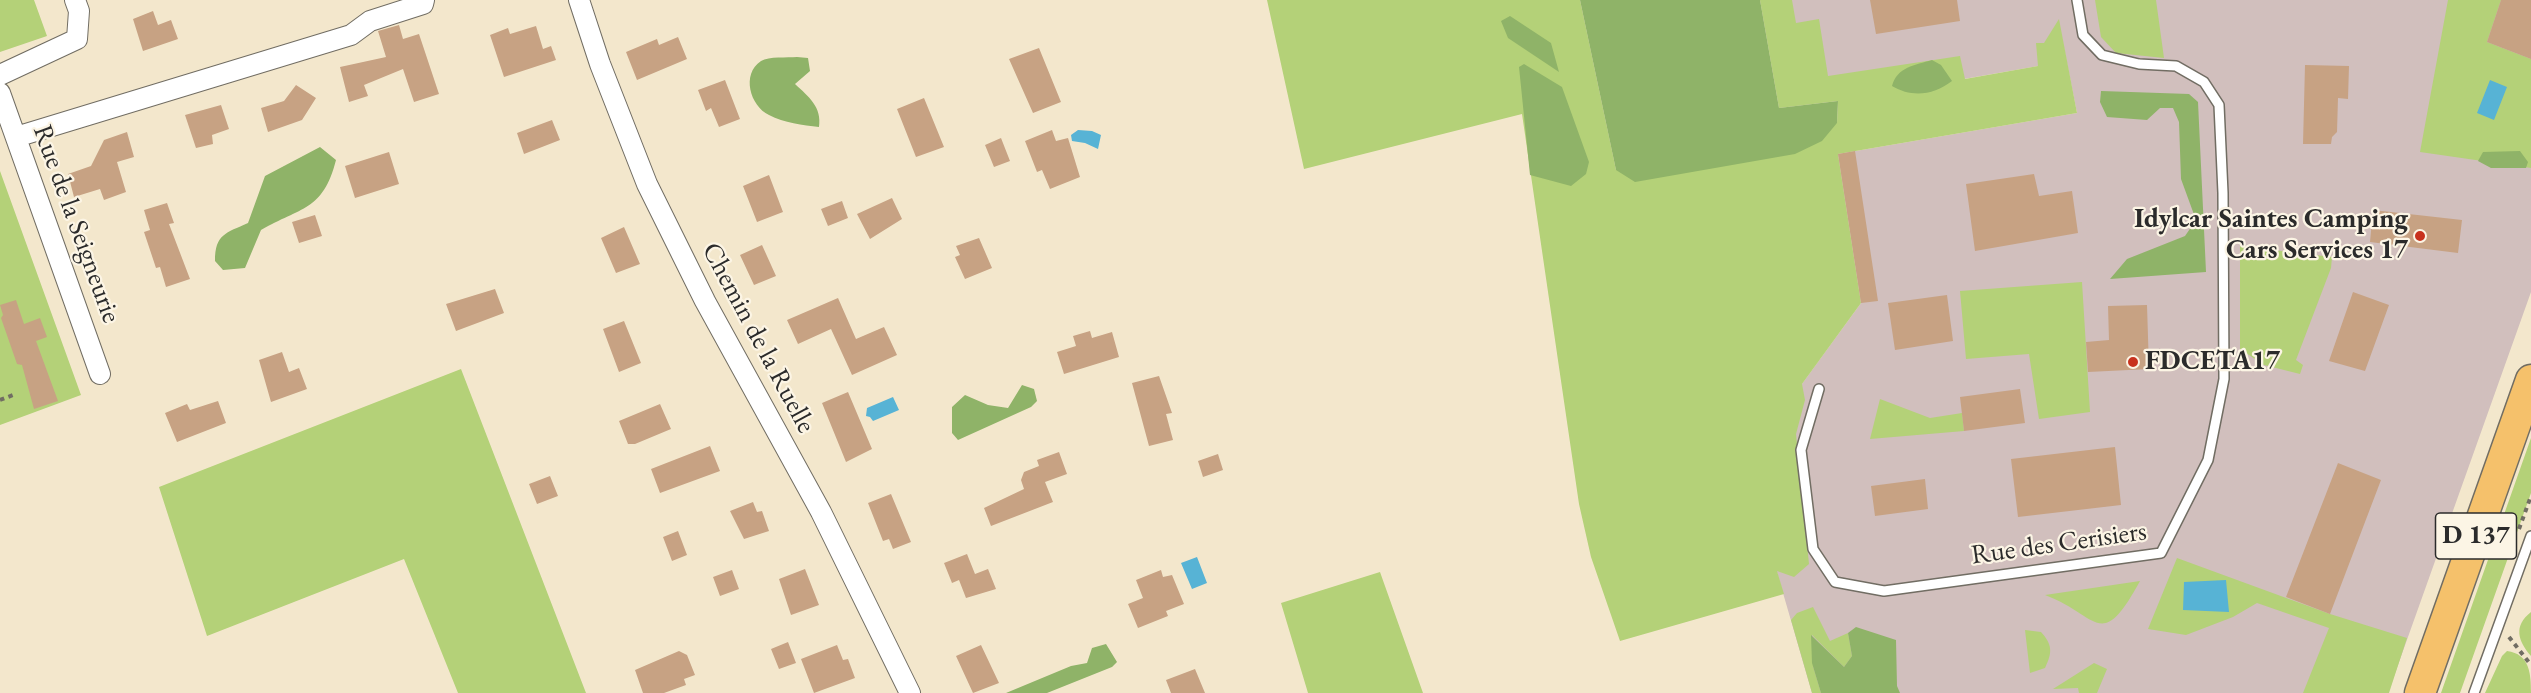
<!DOCTYPE html>
<html>
<head>
<meta charset="utf-8">
<style>
  body { margin:0 }
  canvas { display:block; background:#f3e7cc }
</style>
</head>
<body>
<canvas width="2531" height="693"></canvas>
<script>
const context = document.querySelector('canvas').getContext('2d');
context.lineJoin = 'round';
function paint(path, color) {
  context.fillStyle = color;
  context.fill(path, 'evenodd');
}
function strokePath(path, color, width, dash) {
  context.strokeStyle = color;
  context.lineWidth = width;
  context.lineCap = dash ? 'butt' : 'round';
  context.setLineDash(dash || []);
  context.stroke(path);
}
function drawText(font, color, halo, rows, align = 'center') {
  context.font = font + ' "EB Garamond",serif';
  context.lineWidth = 4.5;
  context.setLineDash([]);
  context.textBaseline = 'middle';
  context.strokeStyle = halo;
  context.fillStyle = color;
  for (const [text, x, y, turn = 0] of rows) {
    context.save();
    context.translate(x, y);
    context.rotate((+turn || 0) * Math.PI / 180);
    context.textAlign = isNaN(turn) ? turn : align;
    if (halo) context.strokeText(text, 0, 0);
    context.fillText(text, 0, 0);
    context.restore();
  }
}
paint(new Path2D(`
  M1760,0H2531V292L2388,693H1812L1745,462L1861,303L1838,154L2077,113L2062,38L2044,65L1838,101Z`), '#d1bfbd');
paint(new Path2D(`
  M0,0H34L47,36L0,52Z
  M1267,0H1580L1616,170L1837,123L1838,101L1779,108L1760,0H1792L1796,23L1819,19L1828,76L1960,56L1965,79L2038,66L2036,43H2044L2059,19L2077,113L1838,154L1861,303L1802,384L1805,400L1796,434L1809,564L1794,577L1777,571L1784,594L1620,641L1591,557L1579,504L1522,114L1304,169Z
  M2095,0H2156L2164,58L2116,53L2101,37Z
  M2448,0H2501L2487,42L2531,59V168L2420,152Z
  M0,171L81,395L0,425Z
  M2240,246L2332,257L2331,268L2296,360L2303,365L2300,374L2264,365L2240,349Z
  M2082,282L2090,412L2039,419L2029,354L1966,359L1960,291Z
  M461,369L586,693H458L404,559L207,636L159,487Z
  M1880,399L1930,418L1962,413L1964,431L1870,439Z
  M2531,438V493L2460,693H2441Z
  M2177,558L2330,614L2407,638L2389,693H2303L2329,628L2257,603L2233,617L2186,635L2148,629Z
  M1380,572L1423,693H1308L1281,603Z
  M2140,581C2100,654 2099,615 2045,595Z
  M1813,607L1830,641L1848,633L1852,656L1844,667L1812,635L1813,666L1821,693H1812L1791,620L1797,613Z
  M2531,612V656C2518,641 2513,626 2531,612Z
  M2025,630L2041,632C2052,644 2053,652 2045,668L2030,673Z
  M2507,651C2530,654 2531,674 2531,693H2485L2502,656Z
  M2094,663L2107,669L2097,693H2079L2078,688L2053,689Z`), '#b4d178');
paint(new Path2D(`
  M1580,0H1760L1779,108L1838,101L1837,123L1822,141L1795,154L1635,182L1616,170Z
  M1510,16L1551,43L1559,72L1508,38L1501,21Z
  M797,57L808,58L810,71L795,84C809,97 822,107 819,127C803,125 784,123 769,115C750,106 741,74 761,61C769,56 787,58 797,57Z
  M1932,60L1941,65L1952,81C1934,95 1912,98 1892,86C1897,67 1915,65 1932,60Z
  M1524,64L1562,87L1589,162L1586,174L1571,186L1530,175L1519,67Z
  M2101,91L2189,94L2198,102L2206,272L2110,279L2127,259L2185,236L2196,220L2181,179L2179,122L2173,108H2160L2147,120L2107,117L2100,102Z
  M320,147L336,160C323,211 301,207 261,230L245,268L223,270L215,261C215,234 226,233 248,223L265,176Z
  M2520,151L2528,162L2526,168H2491L2478,161L2483,152Z
  M1022,385L1034,389L1037,401L1031,407L958,440L952,433V407L965,395L988,405L1008,408Z
  M1856,627L1896,640L1897,686L1900,693H1821L1812,663L1811,635L1844,667L1852,656L1848,633Z
  M1106,644L1117,662L1112,667L1047,693H1006L1071,666L1087,663L1092,648Z`), '#8fb368');
paint(new Path2D(`
  M2490,80L2507,87L2494,120L2477,113Z
  M1078,130L1092,131L1101,135L1098,149L1085,143L1072,141L1071,135Z
  M893,397L899,410L873,421L870,417L866,416L867,408Z
  M1197,557L1207,583L1192,589L1181,563Z
  M2226,580L2229,612L2183,610L2184,582Z`), '#57b3d5');
paint(new Path2D(`
  M1870,0H1957L1960,21L1876,34Z
  M2501,0H2531V59L2487,42Z
  M153,11L158,25L171,20L178,39L143,51L133,19Z
  M399,25L403,39L419,34L439,94L414,102L403,69L364,85L368,96L349,102L340,67L386,57L378,31Z
  M536,26L543,49L551,46L556,60L504,77L490,35L508,28L510,34Z
  M678,37L687,59L637,80L626,52L657,39L659,45Z
  M1039,48L1061,102L1033,113L1009,59Z
  M2305,65L2349,66L2348,99L2338,98L2337,132L2332,137L2331,144H2303Z
  M725,80L740,119L719,127L711,108L706,111L698,90Z
  M296,85L316,98L302,120L268,132L261,108L284,101Z
  M924,98L944,147L916,157L897,109Z
  M221,105L229,129L212,135L213,144L196,148L185,115Z
  M552,120L560,140L524,154L517,133Z
  M1052,130L1056,141L1068,138L1080,177L1050,189L1042,170L1037,172L1025,141Z
  M127,132L134,157L117,162L126,192L104,200L100,189L74,197L68,174L91,166L104,140Z
  M1001,138L1010,161L994,167L985,145Z
  M1855,151L1878,301L1861,303L1838,154Z
  M389,152L399,184L355,198L345,166Z
  M2034,174L2039,196L2072,191L2078,233L1975,251L1966,184Z
  M769,175L783,212L757,222L743,186Z
  M892,198L902,219L870,239L857,214Z
  M842,201L848,218L828,226L821,209Z
  M167,203L174,223L169,224L190,279L166,287L160,267L156,268L144,232L150,230L144,210Z
  M2373,210L2462,220L2458,253L2370,242Z
  M315,215L322,236L299,243L292,222Z
  M624,227L640,264L616,273L601,238Z
  M979,238L992,268L965,279L955,257L960,255L956,246Z
  M762,245L776,276L754,285L740,255Z
  M495,289L504,313L456,331L446,304Z
  M2353,292L2389,305L2365,371L2329,361Z
  M1947,295L1953,341L1895,350L1888,303Z
  M838,298L856,339L884,327L897,355L852,375L831,329L798,344L787,320Z
  M16,300L24,324L40,318L47,337L36,341L58,401L34,409L22,365L17,364L1,318L3,315L0,305Z
  M2147,305L2149,369L2088,372L2086,342L2109,340L2108,306Z
  M624,321L641,363L619,372L603,329Z
  M1090,331L1092,338L1112,332L1119,357L1064,374L1057,352L1076,346L1073,336Z
  M282,352L289,372L299,368L307,389L271,402L259,360Z
  M1159,376L1172,413L1166,414L1173,440L1149,446L1132,383Z
  M2020,389L2025,423L1964,431L1960,397Z
  M848,392L872,449L846,462L822,403Z
  M218,401L226,423L177,442L165,413L187,404L190,410Z
  M660,404L671,429L635,444H628L619,421Z
  M710,446L720,471L660,493L651,469Z
  M2115,447L2121,505L2018,517L2011,459Z
  M1059,452L1067,474L1045,482L1053,502L991,526L984,508L1024,489L1021,480L1024,472L1039,466L1037,460Z
  M1218,454L1223,470L1203,477L1198,461Z
  M2338,463L2381,480L2330,614L2286,597Z
  M550,476L558,496L537,504L529,484Z
  M1925,479L1928,509L1875,516L1871,486Z
  M891,494L911,542L893,549L889,539L883,541L868,503Z
  M753,502L757,512L762,511L769,531L744,539L730,511Z
  M678,531L687,555L672,561L663,537Z
  M967,554L975,574L988,569L996,589L966,598L959,580L952,583L944,563Z
  M805,569L819,605L791,615L779,579Z
  M732,570L739,589L720,596L713,577Z
  M1161,570L1163,577L1172,575L1184,604L1166,611L1168,616L1138,628L1128,604L1143,598L1136,580Z
  M788,642L796,663L779,669L771,649Z
  M837,645L843,660L848,659L855,678L814,693L801,659Z
  M981,645L999,683L973,693L956,656Z
  M679,651L687,655L695,675L684,679L686,685L664,693H643L635,670Z
  M1195,669L1205,693H1171L1166,680Z`), '#c7a283');
const lane = new Path2D(`
  M1819,389L1801,450L1813,549L1835,582L1884,591L2161,553L2208,460L2224,379L2223,193L2219,105L2204,82L2176,66L2139,64L2102,55L2083,35L2077,0
  M2474,693L2531,536`);
const street = new Path2D(`
  M579,0L600,64L647,184L705,301L821,512L910,693
  M0,75L77,39L79,11L75,0
  M0,93L100,374
  M16,137L351,35L370,21L423,4L424,0`);
const primary = new Path2D(`
  M2420,693L2531,380`);
strokePath(lane, '#716d63', 12);
strokePath(street, '#716d63', 22);
strokePath(primary, '#716d63', 33);
strokePath(new Path2D(`
  M0,400L13,395
  M2519,529L2531,496
  M2509,637L2531,665`), '#716d63', 4, [4.5, 4.5]);
strokePath(lane, '#fff', 9);
strokePath(street, '#fff', 20);
strokePath(primary, '#f5c16b', 30);
for (const [x, y, r, color] of [
  [2420,236,6,"#c8321e"],
  [2133,362,6,"#c8321e"]
]) {
  const dot = new Path2D();
  dot.arc(x, y, r, 0, 2 * Math.PI);
  context.fillStyle = color;
  context.fill(dot);
  strokePath(dot, '#fcf5e5', 2);
}
for (const [x, y, w] of [
  [2476,536,81]
]) {
  const box = new Path2D();
  box.roundRect(x - w / 2, y - 23, w, 46, 4.5);
  context.fillStyle = '#fcf5e5';
  context.fill(box);
  strokePath(box, '#2b2b2b', 1.5);
}
drawText('bold 26px', '#2b2b2b', null, [
  ["D 137",2476,536]
]);
drawText('bold 27px', '#2b2b2b', '#fcf5e5', [
  ["Idylcar Saintes Camping",2408,220],
  ["Cars Services 17",2408,251],
  ["FDCETA17",2145,362,"left"]
], 'right');
drawText('27px', '#2b2b2b', '#fcf5e5', [
  ["Rue de la Seigneurie",76,224,70],
  ["Chemin de la Ruelle",758,338,62],
  ["Rue des Cerisiers",2059,544,-8]
]);
</script>
</body>
</html>
